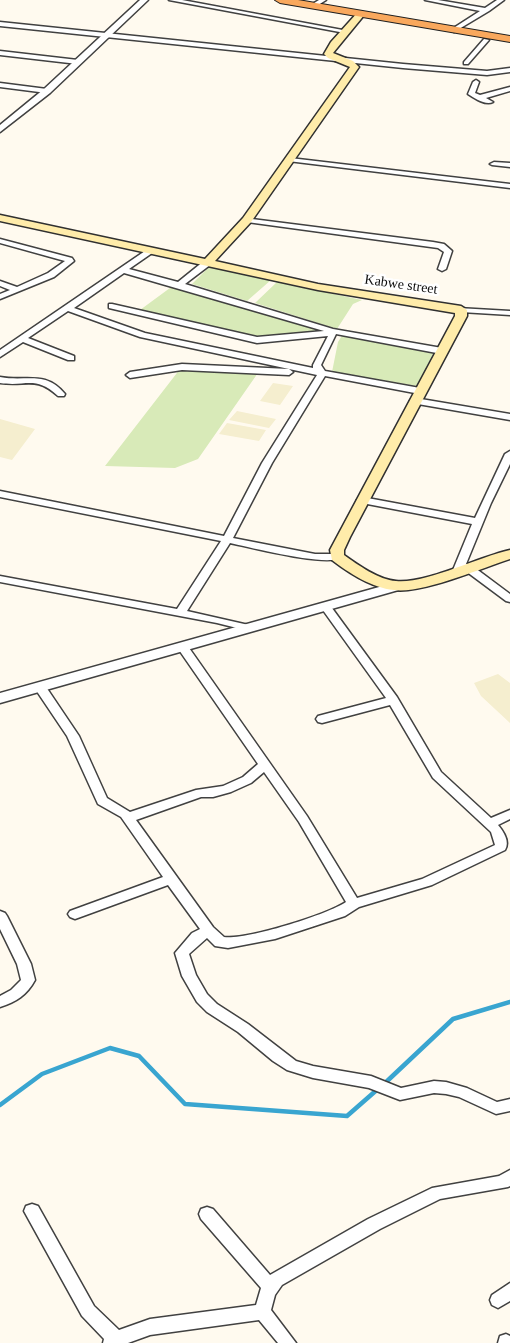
<!DOCTYPE html>
<html>
<head>
<meta charset="utf-8">
<style>
  body { margin:0 }
  canvas { display:block; background:#fffaef }
</style>
</head>
<body>
<canvas width="510" height="1343"></canvas>
<script>
const context = document.querySelector('canvas').getContext('2d');
context.lineJoin = 'round';
function paint(path, color) {
  context.fillStyle = color;
  context.fill(path, 'evenodd');
}
function strokePath(path, color, width, dash) {
  context.strokeStyle = color;
  context.lineWidth = width;
  context.lineCap = dash ? 'butt' : 'round';
  context.setLineDash(dash || []);
  context.stroke(path);
}
function drawText(font, color, halo, rows, align = 'center') {
  context.font = font + ' Georgia,serif';
  context.lineWidth = 5;
  context.setLineDash([]);
  context.textBaseline = 'middle';
  context.strokeStyle = halo;
  context.fillStyle = color;
  for (const [text, x, y, turn = 0] of rows) {
    context.save();
    context.translate(x, y);
    context.rotate((+turn || 0) * Math.PI / 180);
    context.textAlign = isNaN(turn) ? turn : align;
    if (halo) context.strokeText(text, 0, 0);
    context.fillText(text, 0, 0);
    context.restore();
  }
}
paint(new Path2D(`
  M273,383L293,386L280,405L260,401Z
  M237,411L276,419L269,428L229,420Z
  M0,419L35,429L12,460L0,457Z
  M227,423L266,430L259,441L219,434Z
  M498,674L510,683V723L481,696L474,683Z`), '#f5eecf');
paint(new Path2D(`
  M210,266L271,280L247,301L192,284Z
  M277,282L362,300L353,304L337,329L255,303Z
  M174,285L328,332L267,340L140,310Z
  M343,334L436,348L417,386L332,372L338,342Z
  M180,369L260,370L198,459L175,468L105,466Z`), '#d8eab8');
strokePath(new Path2D(`
  M384,1084L453,1019L510,1002
  M0,1105L42,1074L110,1048L139,1056L185,1104L347,1116L379,1088`), '#39a5d0', 4.5);
const minor = new Path2D(`
  M169,0H182L348,31L345,33Z
  M319,0H326L315,7H311V5Z
  M425,0H438L485,8L497,0H504L489,11L454,32L452,31V29L480,11Z
  M0,22L403,64L487,71L510,68V72L487,75L403,68L0,26Z
  M484,39L489,40L468,64H464V62Z
  M0,51L78,60L81,62L78,64L0,55Z
  M476,80L479,82L475,93L480,95L510,87V91L486,98L493,102C486,106 474,98 468,94L473,82Z
  M0,83L47,89L50,91L47,93L0,87Z
  M290,158L510,184V188L288,161L287,160Z
  M494,162L510,163V167L492,165L490,164Z
  M244,218L433,242L444,244L452,251L446,269L442,271L438,269L444,252L438,248L247,222H244Z
  M0,239L72,258L74,261L54,277L0,299V294L10,290L0,286V281L17,287L48,273L65,261L0,243Z
  M148,249L155,251L129,269L178,282L204,261H210V265L185,284L333,329L442,348L446,351L442,354L336,334L321,365L325,371L420,388L424,391L420,394L325,376L272,463L233,538L315,554H337L342,557C330,568 249,547 230,543L187,611L253,626L254,628L253,630L249,631L217,623L0,582V576L177,609L221,541L0,497V491L224,536L262,463L317,375L140,337L68,311L28,338L74,356V360H68L23,342L0,357V350ZM124,273L324,331L257,337L112,304H109V308L257,343L328,336L313,365V368L145,333L74,308Z
  M458,308L510,311V315L461,312L457,310Z
  M182,364L289,369L293,372L289,375L182,370L130,378L126,375L130,372Z
  M0,377C27,382 45,370 65,394L64,396H58C35,375 27,387 0,383Z
  M415,398L510,414V420L412,403L410,401Z
  M510,451V464L491,503L466,564L471,565L510,594V602L506,601L463,569L458,573L453,570L472,524L362,503L357,500L362,497L475,518L505,454Z
  M325,603L329,604L397,697L441,772L491,818L510,810V819L498,825C504,832 510,842 505,850L432,885L359,907L345,916L275,939L228,948L215,946L207,938L189,954L196,975L207,994L217,1004L248,1024L296,1061L313,1066L371,1076L401,1088L434,1081L446,1082L467,1088L497,1102L510,1099V1111L496,1114L459,1097L446,1094L434,1093L400,1100L369,1088L313,1078L287,1070L273,1061L238,1032L207,1012L197,1002L182,976L175,953L192,933L200,929L168,885L75,919L70,917L68,914L70,911L163,877L121,817L98,804L67,736L34,687L36,684H44L79,736L107,798L130,812L196,790L223,786L243,777L258,764L177,647L183,644L187,645L307,816L357,898L422,879L495,845L491,832L433,778L390,705L322,723L318,722L316,719L318,716L386,698L320,606ZM264,772L299,822L346,902C326,915 247,940 224,937L213,927L136,820L201,797H213L231,792L251,783Z
  M0,911L5,913L7,916L31,964L35,980C27,995 16,1002 0,1007V996L11,990L21,980L17,964L0,929Z
  M510,1170V1186L508,1187L440,1199L380,1229L282,1285L275,1295L271,1310L296,1343H278L259,1320L150,1335L128,1343H103L104,1339L82,1316L24,1211L26,1206L32,1204L38,1206L94,1306L119,1330L150,1319L256,1305L261,1288L201,1219L199,1214L201,1209L207,1207L213,1209L270,1275L368,1219L432,1188L499,1176Z
  M510,1283V1301L498,1308L492,1305L490,1300L492,1295Z
  M506,1334L510,1336V1343H498L500,1336Z`);
const tertiary = new Path2D(`
  M140,0H148L50,93L0,132V125L44,89Z
  M397,582L402,583L404,586L402,589L0,703V693Z`);
const secondary = new Path2D(`
  M358,12L365,14L333,53L353,61L359,67L251,222L215,261L318,284L461,306L467,310V316L350,537L344,550V555C358,565 379,580 396,581C426,584 478,557 510,550V559C482,568 422,594 394,590C372,588 349,573 332,560L330,550L455,316V313L318,290L0,221V215L205,259L243,218L350,67L328,58L324,54L331,42Z`);
const trunk = new Path2D(`
  M275,0H298L510,36V42L280,3Z`);
strokePath(minor, '#414141', 3);
strokePath(tertiary, '#414141', 3);
strokePath(secondary, '#303030', 3);
strokePath(trunk, '#1f1f1f', 2);
paint(minor, '#fff');
paint(tertiary, '#fff');
paint(secondary, '#ffecaa');
paint(trunk, '#f9a85d');
drawText('14px', '#0e0e0e', '#fff', [
  ["Kabwe street",401,285,8]
]);
</script>
</body>
</html>
